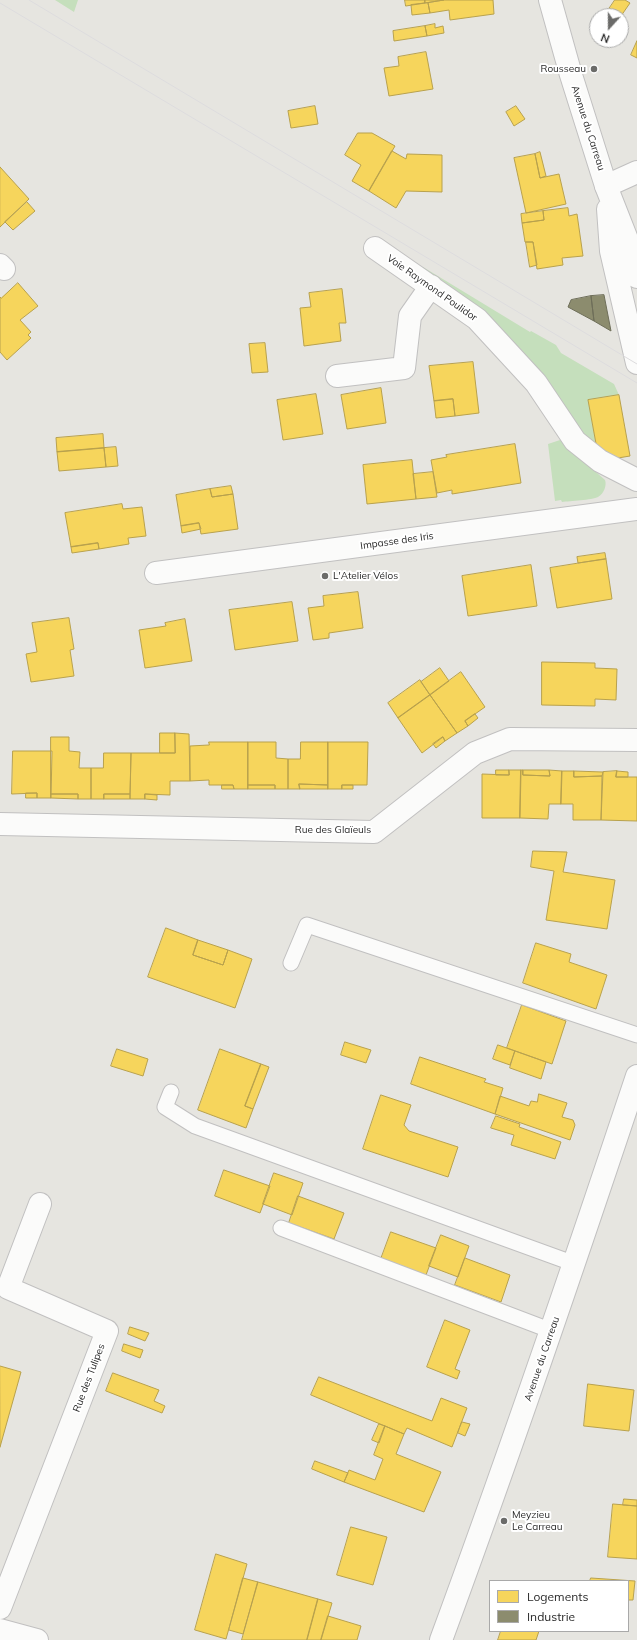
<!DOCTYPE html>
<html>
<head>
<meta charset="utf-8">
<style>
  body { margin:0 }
  #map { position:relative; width:637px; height:1640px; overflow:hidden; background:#e6e5e0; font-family:Mulish,sans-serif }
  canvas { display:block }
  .legend { position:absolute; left:489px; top:1580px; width:140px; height:52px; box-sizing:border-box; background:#fff; border:1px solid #a9a9a9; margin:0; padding:5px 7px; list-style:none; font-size:12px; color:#292929 }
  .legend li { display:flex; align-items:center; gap:8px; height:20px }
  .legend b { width:20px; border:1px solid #a9a9a9 }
  .north { position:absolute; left:589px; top:8px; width:40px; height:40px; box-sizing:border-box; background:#fff; border:1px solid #a9a9a9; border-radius:50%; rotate:201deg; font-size:11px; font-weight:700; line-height:16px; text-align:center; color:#292929 }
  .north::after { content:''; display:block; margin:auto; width:14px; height:18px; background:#6b6b69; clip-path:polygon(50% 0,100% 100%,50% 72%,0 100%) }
</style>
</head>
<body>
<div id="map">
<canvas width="637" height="1640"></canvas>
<ul class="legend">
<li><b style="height:11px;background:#f6d55c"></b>Logements</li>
<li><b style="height:11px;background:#8c8c6e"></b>Industrie</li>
</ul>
<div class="north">N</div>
</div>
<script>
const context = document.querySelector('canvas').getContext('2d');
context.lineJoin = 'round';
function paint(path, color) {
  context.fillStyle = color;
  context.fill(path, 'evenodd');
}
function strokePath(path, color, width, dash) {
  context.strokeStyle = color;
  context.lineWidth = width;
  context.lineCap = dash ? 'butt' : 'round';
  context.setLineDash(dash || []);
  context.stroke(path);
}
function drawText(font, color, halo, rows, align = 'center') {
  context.font = font + ' Mulish,sans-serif';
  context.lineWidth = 4;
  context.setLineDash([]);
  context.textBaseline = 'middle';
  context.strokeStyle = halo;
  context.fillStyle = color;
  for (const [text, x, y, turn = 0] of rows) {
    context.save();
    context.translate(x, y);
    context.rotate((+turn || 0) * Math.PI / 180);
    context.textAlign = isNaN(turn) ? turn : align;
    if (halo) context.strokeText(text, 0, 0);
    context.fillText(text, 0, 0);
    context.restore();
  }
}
paint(new Path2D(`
  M55,0H78L74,12Z
  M423,267L530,332L531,331L556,345L561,353L614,384L619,395L588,400L597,449L576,433L563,404L529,361L422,271Z
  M560,440L605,480C607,485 604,494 598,497C592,500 570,501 562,502L561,500L555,501L548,444Z`), '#c5dfbc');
const homes = new Path2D(`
  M405,0H425V3L406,6Z
  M425,0H444L425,3Z
  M444,0H493L494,14L450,20L449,10L430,13L428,3Z
  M615,0H625L630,3L621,16L609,9Z
  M428,3L430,13L412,15L411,5Z
  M435,24V28L443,26L444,33L427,36L425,26Z
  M425,26L427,36L394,41L393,31Z
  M637,41V58L631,55Z
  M426,52L433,89L389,96L384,68L399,66L398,57Z
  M315,106L318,124L291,128L288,111Z
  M516,106L525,119L514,126L506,112Z
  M358,133H372L395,146L369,191L352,181L361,165L345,155Z
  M392,151L406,159L407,154L442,155V192L406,191L396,208L369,191Z
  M540,152L546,176L540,178L535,154Z
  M535,154L540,178L559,174L566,204L526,213L514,158Z
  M0,167L29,199L0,227Z
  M27,202L35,211L13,230L5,222Z
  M568,208L569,216L577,214L583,256L562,258L563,265L537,269L533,242H525L522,223L544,220L543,211Z
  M543,211L544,220L522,223L521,214Z
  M526,242H533L537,265L530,267Z
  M18,283L38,306L20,320L31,332L28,335L31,338L7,360L0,352V297L1,298Z
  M342,289L346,323H339L341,341L304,346L300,308L311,307L309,293Z
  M265,343L268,372L252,373L249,344Z
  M473,362L479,413L455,416L453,399L434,401L429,366Z
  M381,388L386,423L347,429L341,395Z
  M316,394L323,434L283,440L277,400Z
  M619,395L630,456L612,459L597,449L588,400Z
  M453,399L455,416L436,418L434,401Z
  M103,434L104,448L57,452L56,438Z
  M515,444L521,483L452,494V490L437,493L431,460L447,457L446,455Z
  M116,447L118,466L106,467L104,448Z
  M104,448L106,467L59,471L57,452Z
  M412,460L416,499L367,504L363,465Z
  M433,472L437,497L416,499L413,474Z
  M231,486L233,494L212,497L210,489Z
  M210,489L212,497L233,494L238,529L201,534L199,523L181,526L176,495Z
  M122,504L123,509L142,507L146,536L128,538L129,544L99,549L98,543L71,547L65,513Z
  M199,523L201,529L182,533L181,526Z
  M98,543L99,549L72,553L71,547Z
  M605,553L606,559L578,563L577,557Z
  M606,559L612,599L557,608L550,568Z
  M531,565L537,606L468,616L462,576Z
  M358,592L363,628L329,633V638L313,640L308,608L324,606L323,596Z
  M292,602L298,641L235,650L229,610Z
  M69,618L74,649L70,650L74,676L31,682L26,654L37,652L32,623Z
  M185,619L192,661L145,668L139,630L166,626L165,623Z
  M542,662L595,663V668L617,669L616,700L595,699V706L542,705Z
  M440,668L449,681L430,695L421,682Z
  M461,672L485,707L465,721L468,726L457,733L430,695Z
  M420,680L430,695L398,718L388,703Z
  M430,695L457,733L445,741L443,737L422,753L398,718Z
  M475,714L478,718L468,726L465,721Z
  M160,733H175V753H160Z
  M175,733L189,734L190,781H170V795L145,794V799H130L131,753H175Z
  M51,737H69V751L80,752L79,768H91V799H78V794H51Z
  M443,737L445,741L436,748L433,744Z
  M209,742H248V789H234L233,785H209V780L190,781V746L209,745Z
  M248,742H276V758L288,759V789H275V785H248Z
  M301,742H328V785L299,784L300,789H288V759H300Z
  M328,742H368L367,785H342V789H328Z
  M13,751H52L51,798H37V793L12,794Z
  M104,753H131L130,794H104V799H91V768H103Z
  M496,770H509V775H496Z
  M509,770H521L520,818H482V774L509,775Z
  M521,770H523V775L550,776L549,770L562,771L561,804H549L548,819L520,818Z
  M523,770H549L550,776L523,775Z
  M562,771H574V777L602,776L601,820H573V804H561Z
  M574,771L603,772L602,776L574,777Z
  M617,771L628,772V777H616Z
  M617,771L616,777H637V821L601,820L603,772Z
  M299,784L328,785V789H300Z
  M222,785H233L234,789H222Z
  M248,785H275V789H248Z
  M342,785H353V789H342Z
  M26,793H37V798H26Z
  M51,794H78V799L51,798Z
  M104,794H130V799H104Z
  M145,794L157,795V800L145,799Z
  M533,851L567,852L563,872L615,880L607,929L546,920L554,871L531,867Z
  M166,928L198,940L193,955L223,965L228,950L252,959L235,1008L148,977Z
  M198,940L228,950L223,965L193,955Z
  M536,943L571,954L569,962L607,975L596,1009L523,983Z
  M522,1005L566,1021L552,1064L507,1048Z
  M345,1042L371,1050L366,1063L341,1055Z
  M498,1045L515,1051L510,1065L493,1059Z
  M117,1049L148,1059L143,1076L111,1066Z
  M220,1049L261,1064L245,1106L253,1109L246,1128L198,1110Z
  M515,1051L546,1062L541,1079L510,1068Z
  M420,1057L486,1079L484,1082L503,1088L495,1114L411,1084Z
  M261,1064L269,1067L253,1109L245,1106Z
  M539,1094L567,1103L562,1117L573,1120L575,1125L570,1140L495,1114L500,1096L529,1106L531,1101L537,1102Z
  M381,1095L411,1105L404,1125L409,1131L458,1147L448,1177L363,1149Z
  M496,1116L520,1124L519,1127L561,1142L555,1159L511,1145L514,1135L491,1128Z
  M224,1170L270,1186L260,1213L215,1196Z
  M274,1173L303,1183L292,1215L263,1204Z
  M298,1196L344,1213L334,1239L289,1223Z
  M391,1232L436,1248L426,1275L381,1259Z
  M441,1235L469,1246L458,1277L429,1266Z
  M465,1258L510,1275L501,1302L455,1285Z
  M445,1320L470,1330L455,1369L460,1371L457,1379L427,1367Z
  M130,1327L149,1333L145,1341L128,1334Z
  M124,1344L143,1350L140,1358L122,1351Z
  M0,1366L21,1372L0,1447Z
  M113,1373L159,1390L154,1401L165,1406L162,1413L106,1391Z
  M319,1377L432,1421L441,1398L467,1408L452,1447L407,1428L404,1434L311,1395Z
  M588,1384L634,1390L629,1431L584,1426Z
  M462,1422L470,1424L465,1436L458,1433Z
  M379,1424L385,1426L379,1443L372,1440Z
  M385,1426L404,1434L396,1454L441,1472L424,1512L344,1482L349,1470L375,1480L383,1459L374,1455Z
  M315,1461L348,1473L344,1482L312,1469Z
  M624,1499L637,1500V1506L623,1505Z
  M613,1504L637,1506V1559L608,1557Z
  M351,1527L387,1537L373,1585L337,1575Z
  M216,1554L247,1564L226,1639L195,1630Z
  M243,1578L258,1582L243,1634L229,1630Z
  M591,1578L635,1581L633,1600H628V1581H590Z
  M258,1582L318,1599L307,1640H242Z
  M318,1599L332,1603L321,1640H307Z
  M328,1616L361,1626L357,1640H321Z
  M501,1631H539L536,1640H498Z`);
paint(homes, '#f6d55c');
strokePath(homes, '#b8a14d', 1);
const industry = new Path2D(`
  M604,295L611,331L594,321L591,296Z
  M591,296L594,321L568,307L571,300Z`);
paint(industry, '#8c8c6e');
strokePath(industry, '#6e6e59', 1);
const lane = new Path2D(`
  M291,963L307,925L637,1035
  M171,1092L165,1107L195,1126L575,1264
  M281,1228L552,1331`);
const street = new Path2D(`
  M606,186L637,172
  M375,248L477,319L536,383L575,441L600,461L637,480
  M0,265L4,269
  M337,376L404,368L410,316L431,286
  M156,573L637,509
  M0,824L374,832L475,753L510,739L637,740
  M0,1608L107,1331L8,1288L40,1204`);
const secondary = new Path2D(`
  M550,0L571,75L606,186L630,247L637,277
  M608,209L611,251L637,363
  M0,1630L37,1640
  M441,1640C510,1453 574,1265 637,1076`);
strokePath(lane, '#c1c0c0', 17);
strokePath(street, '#c1c0c0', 24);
strokePath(secondary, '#c1c0c0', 24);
strokePath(lane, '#fbfbfa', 15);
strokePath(street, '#fbfbfa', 22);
strokePath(secondary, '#fbfbfa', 22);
strokePath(new Path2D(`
  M29,0L637,364
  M0,3L637,383`), '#dddcde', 1);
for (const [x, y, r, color] of [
  [594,69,4,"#6b6b69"],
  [325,576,4,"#6b6b69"],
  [504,1521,4,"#6b6b69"]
]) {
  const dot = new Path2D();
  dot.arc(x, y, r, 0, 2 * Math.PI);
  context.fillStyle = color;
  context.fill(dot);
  strokePath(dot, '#fff', 1.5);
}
drawText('10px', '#292929', '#fff', [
  ["Rousseau",586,69,"right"],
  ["L'Atelier Vélos",333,576],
  ["Meyzieu",512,1515],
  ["Le Carreau",512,1527]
], 'left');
drawText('10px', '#292929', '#fff', [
  ["Avenue du Carreau",588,128,72],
  ["Voie Raymond Poulidor",432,288,35],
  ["Impasse des Iris",397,541,-8],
  ["Rue des Glaïeuls",333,830],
  ["Avenue du Carreau",542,1359,-71],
  ["Rue des Tulipes",89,1378,-69]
]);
</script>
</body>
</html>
